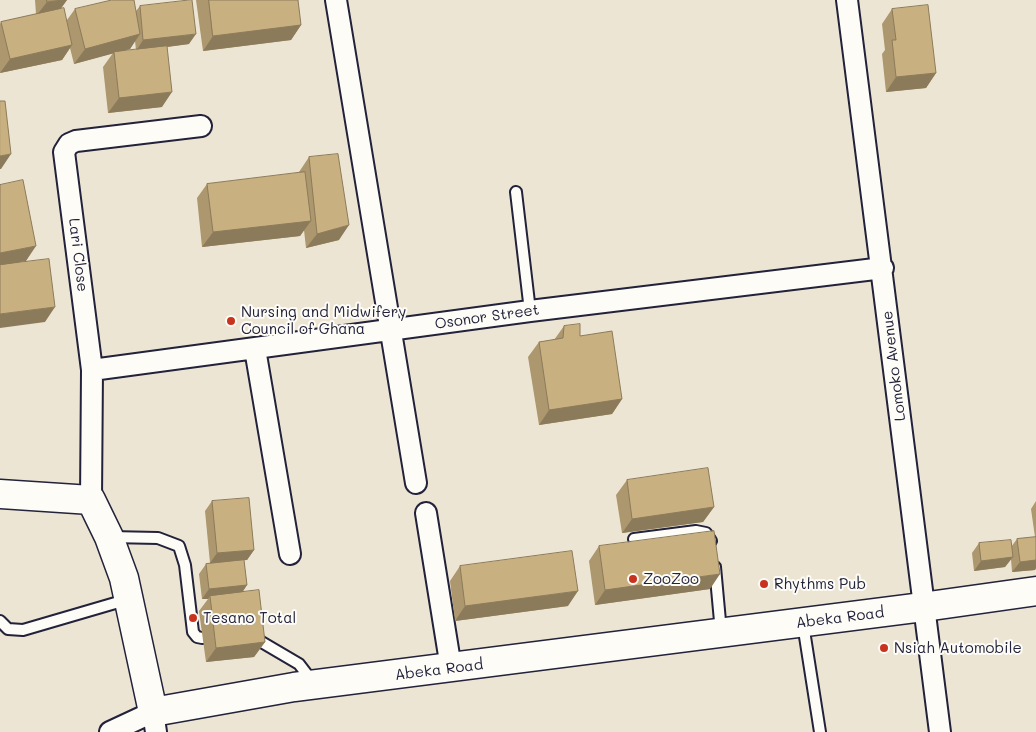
<!DOCTYPE html>
<html>
<head>
<meta charset="utf-8">
<style>
  body { margin:0 }
  canvas { display:block; background:#ede5d3 }
</style>
</head>
<body>
<canvas width="1036" height="732"></canvas>
<script>
const context = document.querySelector('canvas').getContext('2d');
context.lineJoin = 'round';
function strokePath(path, color, width, dash) {
  context.strokeStyle = color;
  context.lineWidth = width;
  context.lineCap = dash ? 'butt' : 'round';
  context.setLineDash(dash || []);
  context.stroke(path);
}
function paint(path, color) {
  context.fillStyle = color;
  context.fill(path, 'evenodd');
}
function drawText(font, color, halo, rows, align = 'center') {
  context.font = font + ' Mali,sans-serif';
  context.lineWidth = 4;
  context.setLineDash([]);
  context.textBaseline = 'middle';
  context.strokeStyle = halo;
  context.fillStyle = color;
  for (const [text, x, y, turn = 0] of rows) {
    context.save();
    context.translate(x, y);
    context.rotate((+turn || 0) * Math.PI / 180);
    context.textAlign = isNaN(turn) ? turn : align;
    if (halo) context.strokeText(text, 0, 0);
    context.fillText(text, 0, 0);
    context.restore();
  }
}
const lane = new Path2D(`
  M516,192L530,311
  M110,537L158,538L179,546L185,565L193,632L197,637L202,638
  M634,539L696,531L706,533L711,541
  M715,567L721,632
  M0,621L8,629L23,630L129,599
  M803,624L820,732
  M253,637L299,664L312,681`);
const street = new Path2D(`
  M336,0L416,483
  M847,0L940,732
  M255,349L290,554
  M92,370L530,311L883,268
  M91,500L92,370L64,152L69,144L76,141L201,126
  M426,513L451,668
  M110,732L153,712L156,732`);
const secondary = new Path2D(`
  M0,494L91,500L109,537L124,578L153,712L294,687L923,607L1036,591`);
strokePath(lane, '#22223b', 14);
strokePath(street, '#22223b', 24);
strokePath(secondary, '#22223b', 31);
strokePath(lane, '#fdfcf7', 10);
strokePath(street, '#fdfcf7', 20);
strokePath(secondary, '#fdfcf7', 28);
paint(new Path2D(`
  M35,0H67L61,8L67,20L75,9L136,11L140,6L189,44L167,47L162,107L108,113L103,67L113,53L74,64L70,48L62,60L0,73V24L1,22L36,14ZM135,41L136,50L118,52L130,49Z
  M196,0H242L301,25L291,40L203,51Z
  M892,9L936,73L926,88L886,92L882,54L885,50L882,24Z
  M309,157L339,240L306,248L304,230L300,236L202,247L197,198L207,184L299,173V172Z
  M564,326L580,336L622,399L612,414L539,425L528,357L539,342L554,340Z
  M627,480L714,507L703,522L622,533L616,495Z
  M212,501L254,550L247,560H244L247,585L242,592L265,642L254,657L206,662L199,611L208,599H202L199,574L206,564L210,563L205,511Z
  M1036,501V568L1035,570L1012,572L1011,559L1005,567L974,571L972,553L979,543L1011,547L1017,539L1035,537L1031,509Z
  M599,546L710,589L595,605L589,561Z
  M460,566L568,606L455,621L450,581Z`), '#ac976e');
paint(new Path2D(`
  M63,0H67L57,14L36,16L47,2Z
  M301,25L291,40L203,51L213,36Z
  M140,34L130,49L74,64L85,49Z
  M196,34L189,44L136,51L143,40Z
  M72,45L62,60L0,73L10,59Z
  M936,73L926,88L886,92L896,77Z
  M172,92L162,107L108,113L119,98Z
  M11,154L1,169H0V156Z
  M311,221L300,236L202,247L213,232Z
  M349,225L339,240L306,248L317,234Z
  M36,246L26,261L0,266V253Z
  M55,307L45,322L0,328V314Z
  M622,399L612,414L539,425L549,410Z
  M714,507L703,522L622,533L632,519Z
  M254,550L247,560L210,563L217,553Z
  M1013,557L1005,567L974,571L981,561Z
  M1036,560V568L1035,570L1012,572L1020,562Z
  M720,574L710,589L595,605L605,590Z
  M247,585L240,596H210L208,599H202L209,589Z
  M578,591L568,606L455,621L465,606Z
  M265,642L254,657L206,662L216,648Z`), '#8c7b5a');
const building = new Path2D(`
  M47,0H63L47,2Z
  M112,0H134L140,34L85,49L75,9Z
  M192,0L196,34L143,40L140,6Z
  M209,0H298L301,25L213,36Z
  M928,5L936,73L896,77L892,40H896L892,9Z
  M64,8L72,45L10,59L1,22Z
  M167,46L172,92L119,98L114,52Z
  M0,101H5L11,154L0,156Z
  M338,154L349,225L317,234L309,157Z
  M305,172L311,221L213,232L207,184Z
  M23,180L36,246L0,253V185Z
  M49,259L55,307L0,314V265Z
  M580,324V336L612,331L622,399L549,410L539,342L563,338L564,326Z
  M708,468L714,507L632,519L627,480Z
  M249,498L254,550L217,553L212,501Z
  M714,531L720,574L605,590L599,546Z
  M1036,537V560L1020,562L1017,539Z
  M1011,540L1013,557L981,561L979,543Z
  M572,551L578,591L465,606L460,566Z
  M244,560L247,585L209,589L206,564Z
  M259,590L265,642L216,648L210,596Z`);
paint(building, '#c8b080');
strokePath(building, '#8c7b5a', 1);
for (const [x, y, r, color] of [
  [231,321,5,"#c8321e"],
  [633,579,5,"#c8321e"],
  [764,584,5,"#c8321e"],
  [193,618,5,"#c8321e"],
  [884,648,5,"#c8321e"]
]) {
  const dot = new Path2D();
  dot.arc(x, y, r, 0, 2 * Math.PI);
  context.fillStyle = color;
  context.fill(dot);
  strokePath(dot, '#fdfcf7', 2);
}
drawText('15px', '#22223b', '#fdfcf7', [
  ["Lari Close",78,255,83],
  ["Osonor Street",487,317,-8],
  ["Lomoko Avenue",894,366,-97],
  ["Abeka Road",840,618,-7],
  ["Abeka Road",439,670,-7]
]);
drawText('15px', '#22223b', '#fdfcf7', [
  ["Nursing and Midwifery",241,312],
  ["Council of Ghana",241,329],
  ["ZooZoo",643,579],
  ["Rhythms Pub",774,584],
  ["Tesano Total",203,618],
  ["Nsiah Automobile",894,648]
], 'left');
</script>
</body>
</html>
